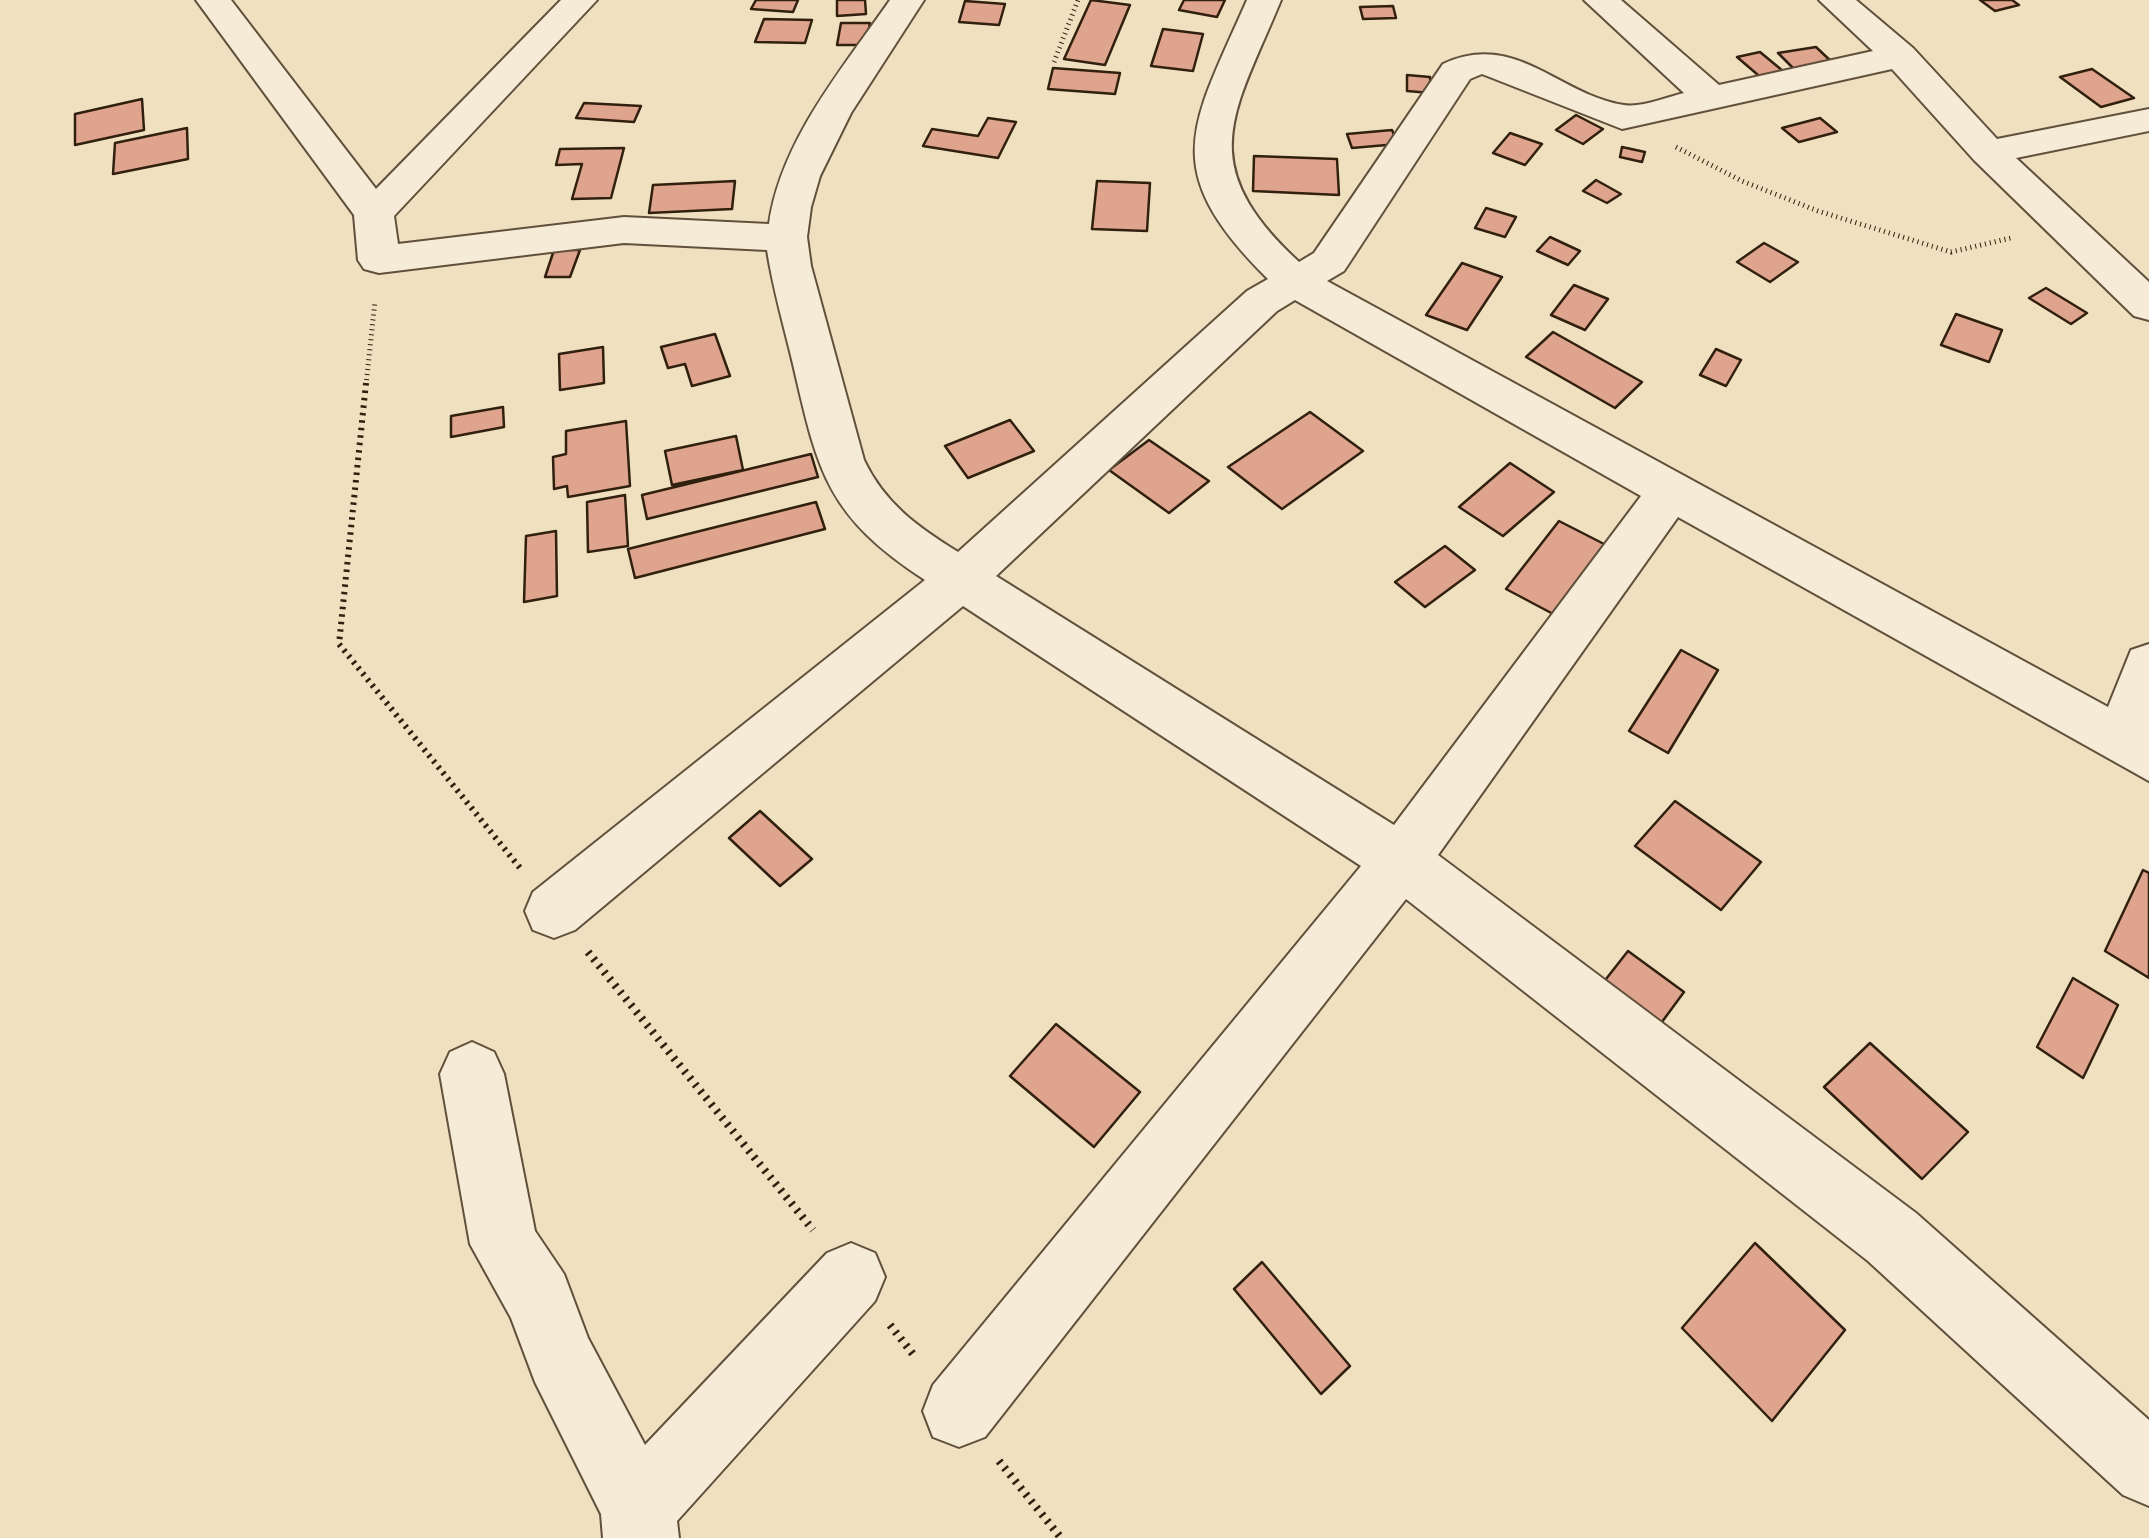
<!DOCTYPE html>
<html>
<head>
<meta charset="utf-8">
<style>
  body { margin:0 }
  canvas { display:block; background:#efe0c0 }
</style>
</head>
<body>
<canvas width="2149" height="1538"></canvas>
<script>
const context = document.querySelector('canvas').getContext('2d');
context.lineJoin = 'round';
function paint(path, color) {
  context.fillStyle = color;
  context.fill(path, 'evenodd');
}
function strokePath(path, color, width, dash) {
  context.strokeStyle = color;
  context.lineWidth = width;
  context.lineCap = dash ? 'butt' : 'round';
  context.setLineDash(dash || []);
  context.stroke(path);
}
const building = new Path2D(`
  M756,0H798L793,12L751,9Z
  M837,0H865L866,14L837,16Z
  M1091,0L1130,5L1105,65L1064,59Z
  M1184,0H1225L1217,17L1179,10Z
  M1980,0H2012L2019,5L1995,11Z
  M965,1L1005,4L999,25L959,22Z
  M1393,6L1396,18L1363,19L1360,7Z
  M764,19L812,20L805,43L755,42Z
  M841,23H870L866,45H837Z
  M1163,29L1203,34L1193,71L1151,66Z
  M1816,47L1834,64L1795,70L1778,53Z
  M1760,52L1789,76L1765,81L1737,57Z
  M1053,68L1120,73L1115,94L1048,89Z
  M2092,69L2134,98L2101,107L2060,77Z
  M1407,75L1430,77L1431,93L1407,91Z
  M142,99L144,130L75,145V114Z
  M584,103L641,106L634,122L576,118Z
  M1576,115L1603,129L1583,144L1556,130Z
  M988,118L1016,122L998,158L923,146L932,129L978,136Z
  M1820,118L1837,132L1799,142L1782,128Z
  M187,128L188,159L113,174L115,143Z
  M1392,130L1398,144L1352,148L1347,134Z
  M1510,133L1542,144L1525,165L1493,153Z
  M1622,147L1645,152L1642,162L1620,157Z
  M624,148L611,198L572,199L582,164L556,165L560,149Z
  M1254,156L1337,159L1339,195L1253,191Z
  M1596,180L1621,194L1607,203L1583,191Z
  M735,181L732,209L649,213L653,185Z
  M1097,181L1150,183L1147,231L1092,229Z
  M1486,208L1516,217L1505,237L1475,228Z
  M1550,237L1580,251L1568,265L1537,251Z
  M1764,243L1798,262L1770,282L1737,262Z
  M554,250H580L570,277H545Z
  M1462,263L1502,277L1467,330L1426,315Z
  M1574,285L1608,299L1585,330L1551,315Z
  M2046,288L2087,313L2071,324L2029,298Z
  M1956,314L2002,330L1989,362L1941,345Z
  M1553,332L1642,382L1615,408L1526,357Z
  M715,334L730,376L692,386L685,364L668,368L661,347Z
  M603,347L604,383L560,390L559,354Z
  M1716,349L1741,360L1726,386L1700,375Z
  M503,407L504,427L451,437V416Z
  M1310,412L1363,451L1282,509L1228,467Z
  M1010,420L1034,451L968,478L945,446Z
  M626,421L630,486L568,497L567,486L554,489L553,457L566,454V431Z
  M736,436L743,470L672,485L665,451Z
  M1149,440L1209,481L1169,513L1109,470Z
  M811,454L818,477L647,519L642,495Z
  M1510,463L1554,492L1503,536L1459,507Z
  M625,495L628,546L588,552L587,502Z
  M816,502L825,529L635,578L628,549Z
  M1559,521L1606,545L1555,615L1506,589Z
  M556,531L557,596L524,602L526,536Z
  M1445,546L1475,570L1425,607L1395,582Z
  M1681,650L1718,670L1668,753L1629,731Z
  M1675,801L1761,862L1721,910L1635,846Z
  M760,811L812,859L780,886L729,838Z
  M2143,870L2149,873V978L2105,951Z
  M1628,951L1684,992L1645,1045L1588,1002Z
  M2073,978L2118,1005L2083,1078L2037,1047Z
  M1056,1024L1140,1092L1094,1147L1010,1076Z
  M1870,1043L1968,1132L1922,1179L1824,1087Z
  M1755,1243L1845,1330L1772,1421L1682,1328Z
  M1262,1262L1350,1366L1321,1394L1234,1289Z`);
paint(building, '#dea48d');
strokePath(building, '#32200f', 2.5);
const minor = new Path2D(`
  M196,0H231L376,189L561,0H597L394,216L398,244L624,217L769,224C781,140 843,68 890,0H924L851,113L820,176L811,207L807,237L811,266L864,460C885,504 918,527 958,552L1247,291L1268,279C1156,168 1192,126 1247,0H1281C1234,114 1192,163 1299,262L1314,253L1443,64C1516,30 1558,95 1624,105C1641,108 1667,97 1684,93L1584,0H1621L1719,85L1873,51L1819,0H1856L1913,48L1997,139L2149,109V131L2016,158L2149,282V320L2134,316L1974,160L1892,69L1622,129L1482,74L1470,79L1344,271L1327,281L2108,707L2131,650L2149,644V781L1678,517L1438,855L1916,1213L2149,1420V1506L2123,1495L1868,1261L1406,899L985,1437L959,1447L933,1437L923,1411L933,1385L1361,866L963,606L575,930L554,938L533,930L525,911L533,892L925,580C827,516 818,473 793,364C784,326 773,289 767,250L624,243L379,273L364,269L358,260L354,215ZM1295,300L1641,496L1394,825L996,576L1277,311Z
  M472,1042L494,1052L504,1074L535,1231L564,1274L588,1338L645,1445L827,1253L851,1243L875,1253L885,1277L875,1301L677,1521L679,1538H603L601,1514L535,1382L511,1318L470,1244L440,1074L450,1052Z`);
strokePath(minor, '#61503b', 4);
strokePath(new Path2D(`
  M1054,62L1078,0
  M1676,147L1742,181L1818,211L1951,252L2011,238
  M366,385L375,301`), '#32200f', 5, [1, 4]);
strokePath(new Path2D(`
  M366,383L339,644L520,868`), '#32200f', 6, [2.5, 5]);
strokePath(new Path2D(`
  M588,952L813,1230
  M890,1325L916,1358
  M999,1461L1061,1538`), '#32200f', 8, [2.5, 6]);
paint(minor, '#f5ebd6');
</script>
</body>
</html>
